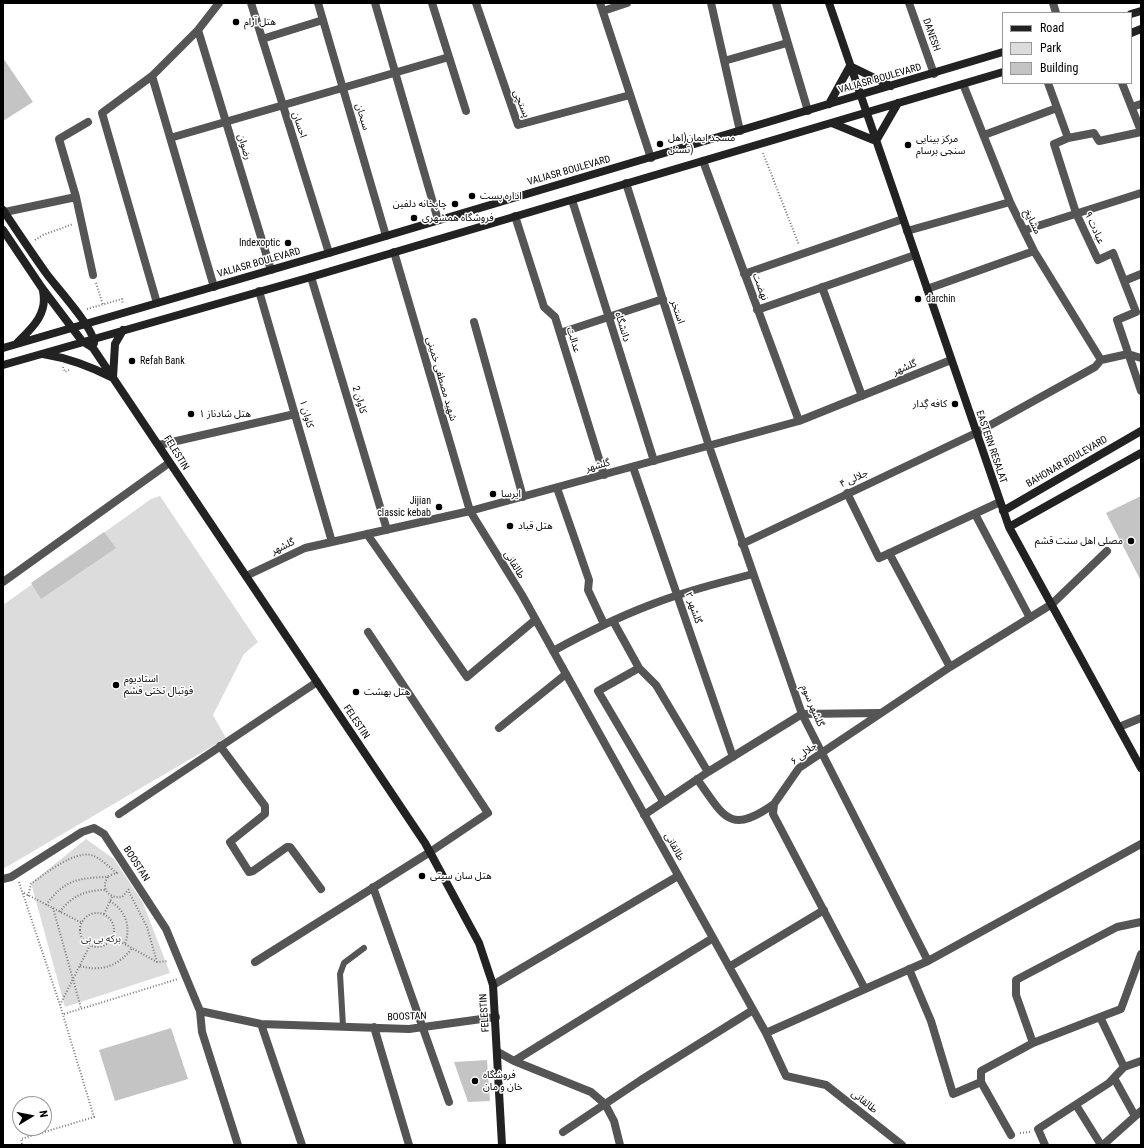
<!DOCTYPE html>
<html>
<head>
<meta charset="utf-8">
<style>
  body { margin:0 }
  #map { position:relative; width:1144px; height:1148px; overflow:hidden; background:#fff; font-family:"Roboto Condensed",sans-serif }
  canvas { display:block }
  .frame { position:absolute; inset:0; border:4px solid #000; pointer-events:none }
  .legend { position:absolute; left:1002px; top:12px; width:130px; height:72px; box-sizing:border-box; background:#fff; border:1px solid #999; margin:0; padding:5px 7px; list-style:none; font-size:12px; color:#000 }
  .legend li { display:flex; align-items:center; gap:8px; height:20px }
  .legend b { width:20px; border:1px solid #999 }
  .north { position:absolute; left:12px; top:1096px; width:40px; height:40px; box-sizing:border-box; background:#fff; border:1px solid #999; border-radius:50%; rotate:80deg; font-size:11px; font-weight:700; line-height:16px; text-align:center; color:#000 }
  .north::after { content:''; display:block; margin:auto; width:14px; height:18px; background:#000; clip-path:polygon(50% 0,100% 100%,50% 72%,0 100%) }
</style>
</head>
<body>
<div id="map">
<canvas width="1144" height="1148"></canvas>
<div class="frame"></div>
<ul class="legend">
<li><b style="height:5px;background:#222"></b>Road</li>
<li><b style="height:11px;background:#dcdcdc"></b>Park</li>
<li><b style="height:11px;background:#c4c4c4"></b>Building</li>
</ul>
<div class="north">N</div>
</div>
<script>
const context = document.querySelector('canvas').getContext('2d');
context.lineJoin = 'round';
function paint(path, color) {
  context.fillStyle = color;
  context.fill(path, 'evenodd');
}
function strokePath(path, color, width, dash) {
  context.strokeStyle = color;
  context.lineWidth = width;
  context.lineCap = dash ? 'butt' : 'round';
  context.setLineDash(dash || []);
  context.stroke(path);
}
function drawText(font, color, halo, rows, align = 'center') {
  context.font = font + ' "Roboto Condensed","Noto Sans Arabic",sans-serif';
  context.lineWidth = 3;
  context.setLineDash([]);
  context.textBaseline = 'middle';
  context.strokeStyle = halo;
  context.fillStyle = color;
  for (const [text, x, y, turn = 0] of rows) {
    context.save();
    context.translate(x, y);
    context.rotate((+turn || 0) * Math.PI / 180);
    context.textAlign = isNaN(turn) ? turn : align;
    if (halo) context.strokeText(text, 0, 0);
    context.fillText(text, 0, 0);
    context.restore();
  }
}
paint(new Path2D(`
  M160,496L258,642L244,654L213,715L226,738L3,869V605L151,499Z
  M86,839L114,859L143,903L170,973L65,1007L31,883Z`), '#dcdcdc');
paint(new Path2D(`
  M3,58L33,102L3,121Z
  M1141,496V581L1106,513Z
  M104,532L116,548L41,599L31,583Z
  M171,1028L188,1079L115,1101L99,1050Z
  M487,1060L490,1101L468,1102L454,1062Z`), '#c4c4c4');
strokePath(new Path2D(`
  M763,153L799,245
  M35,240L43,235L73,224
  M96,283L103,305
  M87,309L122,299L123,304
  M63,367L65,372L69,370
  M108,877C100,888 109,899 122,897L129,889
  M19,882L60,1005L94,1117L21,1139L22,1145
  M129,892L147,927L157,962
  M24,893L82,923
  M28,896L31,884C44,874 74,851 91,855C101,858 109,867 117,873
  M110,901C126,911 131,926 125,944
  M46,905C64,880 78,878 106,877C110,876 114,873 118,873
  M53,908L81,1008
  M60,912C71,896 86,890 105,890
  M80 930a17 17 0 1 1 34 0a17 17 0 1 1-34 0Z
  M104,914L112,897
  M112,937L157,962L168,961
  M80,966C101,972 119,966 132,948
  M60,1005L90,945
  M64,1014L178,979
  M1020,1133L1030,1132`), '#777', 2, [1, 2]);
strokePath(new Path2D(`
  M343,1026L340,974L344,963L364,948`), '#555', 6);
strokePath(new Path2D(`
  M251,3L329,253
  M318,3L386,236
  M375,3L438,220
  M432,3L466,111
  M476,3L518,125L630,95
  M600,3L651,158
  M711,3L740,131
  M776,3L808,111
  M1053,3L1056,13
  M603,11L627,3
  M198,30L271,270
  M262,39L323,20
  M724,61L787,43
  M152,76L214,287
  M1048,83L1068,138L1094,133L1099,141L1141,132
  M1122,83L1141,131
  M963,84L1010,202L1034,251L1101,360
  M1132,107L1141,104
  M88,122L59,139L76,197L93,275
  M984,135L1057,108
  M170,138L449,57
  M1068,138L1054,144L1076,213L1098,260L1113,253L1136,312L1117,320L1141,391
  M703,161L799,421
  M626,183L709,446L802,714L928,961
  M572,200L654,461
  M5,212L76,197
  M515,216L544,307L555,317L604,475
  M1025,230L1141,193
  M907,231L1010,202
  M394,252L470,511L522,595L766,1033L786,1076L826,1085L902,1145
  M744,274L903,219
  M311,277L387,530
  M1124,281L1141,274
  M822,287L862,396
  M927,289L1034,251
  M259,291L332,542
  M157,303L102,113L152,76L198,30L219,3
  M757,310L915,255
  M474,322L523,497
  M560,333L663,299
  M1101,360L1128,354L1141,358
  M159,445L295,414
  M633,467L733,757
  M557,488L589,580L588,590L604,624
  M847,493L879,558L1000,502
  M975,514L1030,618
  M367,534L467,677L535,620
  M742,544L976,433L1095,367L1101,360
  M889,553L950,667
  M246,576L305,548L470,511L799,421L951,360
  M3,582L169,463
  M613,621L639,668L656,685L708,772
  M553,651C584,634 616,618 650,605C683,592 718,583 753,574
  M639,668L598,691L663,801
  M1119,727L1141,718
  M499,728L566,674
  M220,746L265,806V814L230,842L249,872L253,871L287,847H290L321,889
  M697,779C724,816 729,836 774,804
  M119,814L317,682
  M644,815L708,772L802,714L879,713
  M3,879L11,877L82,832L94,828L104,834L166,929L200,1011L202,1032L238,1145
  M373,887L449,1102
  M1141,954L1121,1009L1100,1017L1124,1067L1141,1061
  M255,962L430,852L488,813L368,632
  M729,967L824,910
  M909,969L931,1021L953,1094L981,1082V1071L1033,1043L1100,1017
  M493,985L678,876
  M865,989L773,814L774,804L799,768L950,667L1052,604L1107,551
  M200,1011L261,1024L409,1029L496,1017
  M261,1024L302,1145
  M374,1027L409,1145
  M766,1033L928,961L1141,844
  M1033,1043L1016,995V980L1117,927L1141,922
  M498,1052L514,1061L591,1092L605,1104L614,1121L620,1145
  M514,1061L713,938
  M1114,1078L1135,1116
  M981,1082L1011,1135
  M1076,1105L1101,1145
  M563,1132L641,1080L753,1010
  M1045,1145L1038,1129L1109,1083L1124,1067
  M1103,1145L1141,1111`), '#555', 8);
strokePath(new Path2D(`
  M909,3L934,74`), '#555', 8);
strokePath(new Path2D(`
  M829,3L1009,527L1141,768
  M1131,14L1141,11
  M1131,33L1141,29
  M829,104L850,66L891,86
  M832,123L876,141L898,103
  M3,210C17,231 31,252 46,273C56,287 94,328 94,343
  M3,230L42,288L82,341L93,348L425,843L479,943L493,985L502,1145
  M17,343C32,328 48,314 43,291
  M3,348L329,253L1003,52
  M43,354C68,358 90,366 113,378L115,344L123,330
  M3,365L311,277L1003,72
  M1003,511L1141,431
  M1009,527L1141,453`), '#222', 8);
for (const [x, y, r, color] of [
  [236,22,4,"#000"],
  [660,144,4,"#000"],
  [908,145,4,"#000"],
  [472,196,4,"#000"],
  [455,204,4,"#000"],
  [414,218,4,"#000"],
  [288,243,4,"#000"],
  [918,299,4,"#000"],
  [132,361,4,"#000"],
  [955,404,4,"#000"],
  [191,414,4,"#000"],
  [493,494,4,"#000"],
  [439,507,4,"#000"],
  [510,526,4,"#000"],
  [1131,541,4,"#000"],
  [116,685,4,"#000"],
  [356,692,4,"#000"],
  [422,876,4,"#000"],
  [475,1081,4,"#000"]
]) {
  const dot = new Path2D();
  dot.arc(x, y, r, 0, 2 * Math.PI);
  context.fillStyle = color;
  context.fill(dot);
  strokePath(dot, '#fff', 1.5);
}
drawText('10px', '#000', '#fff', [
  ["هتل آرام",244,22],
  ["مسجد ایمان(اهل",668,138],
  ["تسنن)",668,150],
  ["مرکز بینایی",916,139],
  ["سنجی برسام",916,151],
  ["اداره پست",480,196],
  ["چاپخانه دلفین",447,204,"right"],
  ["فروشگاه همشهری",422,218],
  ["Indexoptic",280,243,"right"],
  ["darchin",926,299],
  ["Refah Bank",140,361],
  ["کافه گِدار",947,404,"right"],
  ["هتل شادناز ۱",199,414],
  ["ایرسا",501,494],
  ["Jijian",431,501,"right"],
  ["classic kebab",431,513,"right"],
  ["هتل قباد",518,526],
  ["مصلی اهل سنت قشم",1123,541,"right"],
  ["استادیوم",124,679],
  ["فوتبال تختی قشم",124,691],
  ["هتل بهشت",364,692],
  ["هتل سان سیتی",430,876],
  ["فروشگاه",483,1075],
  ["خان و مان",483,1087]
], 'left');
drawText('10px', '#000', '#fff', [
  ["DANESH",931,35,71],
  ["VALIASR BOULEVARD",880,79,-16],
  ["پستچی",521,104,68],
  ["سبحان",362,117,74],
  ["احسان",299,125,72],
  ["رضوان",244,147,73],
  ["VALIASR BOULEVARD",569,171,-16],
  ["مشایخ",1032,222,64],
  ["عبادت ۹",1094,228,65],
  ["VALIASR BOULEVARD",259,263,-16],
  ["نهضت",760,287,70],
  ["استخر",677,312,72],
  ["دانشگاه",622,327,73],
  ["عدالت",573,340,73],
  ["گلشهر",905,368,-22],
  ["شهید مصطفی خمینی",441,379,74],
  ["کاوان 2",359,400,73],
  ["کاوان ۱",306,414,74],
  ["EASTERN RESALAT",991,447,71],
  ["FELESTIN",176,453,58],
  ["BAHONAR BOULEVARD",1067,462,-30],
  ["گلشهر",598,466,-15],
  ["جلالی ۴",854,479,-25],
  ["گلشهر",283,547,-25],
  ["طالقانی",514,565,58],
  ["گلشهر ۲",693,608,71],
  ["گلشهر سوم",812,706,67],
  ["FELESTIN",356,722,56],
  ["جلالی ۶",804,754,-38],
  ["طالقانی",674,847,61],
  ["BOOSTAN",136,864,57],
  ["FELESTIN",485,1013,-94],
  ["BOOSTAN",407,1017,-2],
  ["طالقانی",864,1102,39]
]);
drawText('10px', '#333', '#fff', [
  ["برکه بی بی",101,939]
]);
</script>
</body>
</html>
